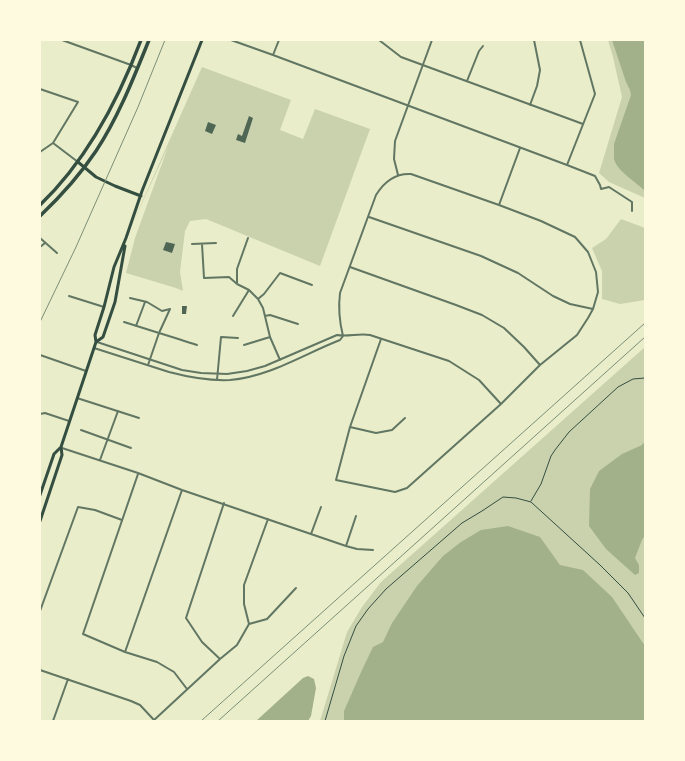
<!DOCTYPE html>
<html>
<head>
<meta charset="utf-8">
<style>
  body { margin:0 }
  #map { position:relative; width:685px; height:761px; overflow:hidden; background:#e9edc9; font-family:Merriweather,serif }
  canvas { display:block }
  .frame { position:absolute; inset:0; border:41px solid #fefae0; pointer-events:none }
</style>
</head>
<body>
<div id="map">
<canvas width="685" height="761"></canvas>
<div class="frame"></div>
</div>
<script>
const context = document.querySelector('canvas').getContext('2d');
context.lineJoin = 'round';
function paint(path, color) {
  context.fillStyle = color;
  context.fill(path, 'evenodd');
}
function strokePath(path, color, width, dash) {
  context.strokeStyle = color;
  context.lineWidth = width;
  context.lineCap = dash ? 'butt' : 'round';
  context.setLineDash(dash || []);
  context.stroke(path);
}
paint(new Path2D(`
  M608,40H645V198L609,182L599,173L622,97L613,57Z
  M202,67L291,100L280,130L303,139L315,109L370,129L320,266L206,219L190,221L185,231L180,272L183,291L176,288L126,273L135,238L168,147L131,227Z
  M621,219L645,228V300L620,304L602,299V271L592,248L606,239Z
  M645,347V721H320L347,632L362,607L381,582Z`), '#cad2ad');
paint(new Path2D(`
  M612,40H645V191C636,182 617,171 614,159C614,157 614,147 614,144L631,95L630,90L626,82Z
  M645,441V535L642,540L635,558L639,565V573L635,575L606,549L589,526L590,489L599,471L622,454L642,445Z
  M508,526L540,537L560,565L583,570L612,597L643,643L645,646V721H344V711L362,670L373,647L383,642L392,623L417,586L443,556L461,542L481,530Z
  M308,676L314,679L316,688L311,716L308,721H256L303,678Z`), '#a3b18a');
paint(new Path2D(`
  M249,116L253,118L245,143L236,140L238,134L242,136Z
  M208,122L216,125L212,134L205,131Z
  M166,242L175,244L172,253L163,250Z
  M182,306H187L186,314H182Z`), '#4f6655');
strokePath(new Path2D(`
  M531,501L541,484L551,456L555,450L569,432L618,387L633,379L645,378
  M325,721L344,656L356,626L368,609L386,589L462,523L482,511L503,497L516,498L531,502L600,565L628,593L645,618`), '#344e41', 1);
strokePath(new Path2D(`
  M62,40L131,65L137,68
  M231,40L273,55L567,165L595,176L600,185L601,189L609,187L632,202V211
  M379,40L401,57L583,124
  M273,55L279,40
  M467,81L479,51L483,46
  M40,89L78,102L53,143L40,152
  M530,105L537,86L540,70L534,40
  M53,143L78,162
  M567,165L595,94L580,40
  M398,175L394,159L395,141L432,40
  M499,205L520,148
  M369,217L481,256L518,273L553,296L570,304L593,309
  M40,238L57,253
  M192,244L216,243
  M202,244L204,278L229,277L237,284L249,290L258,299L263,308L270,337L280,360
  M40,247L45,243
  M350,267L456,305L482,315L504,328L524,347L540,365
  M237,284V269L248,238
  M69,296L104,307
  M130,298L147,302L162,311L170,309
  M258,299L264,294L280,273L312,285
  M233,316L249,290
  M265,316L270,315L298,324
  M124,322C149,330 173,337 197,345
  M136,326L145,302
  M343,336C339,320 338,309 340,293L376,195C384,182 395,173 411,174L499,205L541,221L575,237L588,252L596,272L598,292L593,309L588,318L577,335L540,365L501,404L407,488L395,492L336,480L350,427L381,339
  M97,342L182,370L201,373L227,374L247,371L265,366L337,335C348,337 359,333 370,335L449,361L479,380L501,404
  M244,345L270,337
  M94,348L169,372C188,377 209,381 230,380C269,377 304,354 340,340L343,336
  M40,355L43,356L86,371
  M148,365L159,333L170,309
  M217,380L221,337L238,338
  M77,398L139,418
  M40,414L45,413L69,421
  M350,427L376,433L392,430L405,418
  M81,430L131,448
  M62,448L138,473L182,490L346,546L357,549L373,550
  M100,460L118,411
  M138,474L83,634L125,652L157,662L174,672L187,689
  M311,534L321,507
  M346,546L356,516
  M40,611L78,507L95,510L122,520
  M249,624L267,619L296,588
  M125,652L182,490
  M220,659L202,642L186,618L224,503
  M40,670L131,701L140,705L154,720
  M53,721L68,679
  M153,721L220,659L237,645L249,624L244,604V585L268,519`), '#617663', 2);
strokePath(new Path2D(`
  M78,162L96,177L115,186L141,196
  M96,342L103,337L115,302L125,246
  M40,495L54,454L61,447L96,342L95,335L104,307L114,267L126,238L142,191L202,40
  M40,521L62,455L61,447`), '#344e41', 3);
strokePath(new Path2D(`
  M40,205C87,160 118,101 141,40
  M40,216C61,196 80,175 96,151C118,118 134,77 149,40`), '#344e41', 3.5);
strokePath(new Path2D(`
  M40,322L76,247L138,107L165,40
  M201,721L645,323
  M218,721L645,337`), '#7c8e77', 1);
</script>
</body>
</html>
